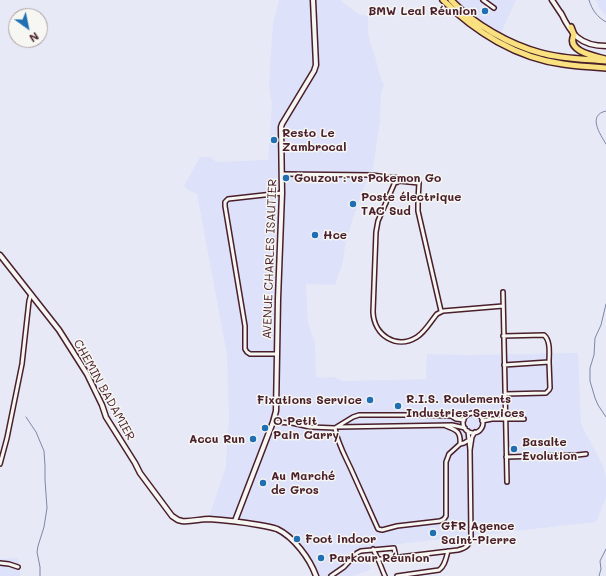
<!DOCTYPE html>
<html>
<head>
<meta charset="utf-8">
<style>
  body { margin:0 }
  #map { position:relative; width:606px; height:576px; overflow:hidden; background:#e7eaf6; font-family:Mali,sans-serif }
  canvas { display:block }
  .north { position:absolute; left:8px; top:8px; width:40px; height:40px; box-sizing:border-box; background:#f6f6f2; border:1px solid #b1a0a2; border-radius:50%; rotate:147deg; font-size:11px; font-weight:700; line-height:16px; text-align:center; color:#4a1f2b }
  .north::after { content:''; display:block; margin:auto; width:14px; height:18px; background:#1f6fb2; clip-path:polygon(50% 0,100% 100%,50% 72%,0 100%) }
</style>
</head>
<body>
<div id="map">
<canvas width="606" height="576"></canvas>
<div class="north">N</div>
</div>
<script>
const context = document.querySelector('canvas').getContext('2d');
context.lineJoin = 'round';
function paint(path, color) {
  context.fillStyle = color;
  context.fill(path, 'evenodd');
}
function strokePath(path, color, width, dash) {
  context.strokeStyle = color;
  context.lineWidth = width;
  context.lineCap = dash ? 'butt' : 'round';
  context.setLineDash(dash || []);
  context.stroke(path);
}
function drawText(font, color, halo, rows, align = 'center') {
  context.font = font + ' Mali,sans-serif';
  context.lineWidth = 3;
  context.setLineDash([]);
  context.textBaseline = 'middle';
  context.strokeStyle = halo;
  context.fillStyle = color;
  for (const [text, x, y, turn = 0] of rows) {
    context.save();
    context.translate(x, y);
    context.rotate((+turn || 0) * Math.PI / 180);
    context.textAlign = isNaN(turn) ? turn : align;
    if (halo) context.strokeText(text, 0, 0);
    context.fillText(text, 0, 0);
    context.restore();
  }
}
paint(new Path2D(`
  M279,0H340L358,14L368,16V32L370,43L375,56L379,73L384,85L381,93L380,121L373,168L367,179L353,218L345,246L343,262L335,285L306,284L308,324L310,328L313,339L315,342L316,377L321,378L335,377L342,381L426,379L427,354L467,355L578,353L581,424L603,466L606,478V497L596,522L363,548L371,569L353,576H319L310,559L304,549L293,538L279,527L257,522L209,517L226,467L227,446L226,441L229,422L227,355L197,194L190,191L184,186L200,157H211L216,162L268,160L272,104L269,87L270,67L273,23Z
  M457,0H516L500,35L464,8Z
  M596,0H606V16L599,8Z
  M18,558L20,576H0V559Z`), '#dde1f9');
strokePath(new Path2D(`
  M589,0C592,10 597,17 606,22
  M606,111C587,115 600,134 606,144
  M606,304L601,325L595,338L594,355L590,368V381L595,398L598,405L606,417
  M26,417L36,432L44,451L45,466V480L47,508L44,527L38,546L37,552L40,567V576
  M599,576L601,569L600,561L606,549`), '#7b86a5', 1);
const minor = new Path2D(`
  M483,0L494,8
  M283,174L371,175L395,178
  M393.5 180a2.5 2.5 0 1 1 5 0a2.5 2.5 0 1 1-5 0Z
  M399,181L419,183L418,200V211L441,311
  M395,182L378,221L376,232L373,312C374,335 396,350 417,337C425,332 431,321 437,314L443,311L503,306
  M503,292L507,482
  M503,336L544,335C551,341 549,354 549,362
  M277,354H250L247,352L245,349V326L225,206V202L228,199L282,193
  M504,365L549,362L550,388L549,390L546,393L505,394
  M463 423a10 10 0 1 1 20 0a10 10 0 1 1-20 0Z
  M482,421L492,419H524
  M273,422L292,423L310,427L335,428L353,417L359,415H423L451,416L456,419L464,420
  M446,426C457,430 461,432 460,444
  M338,427L452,425L465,428
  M335,428C337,442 345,456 351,469C360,489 369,509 378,529L382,530L397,526L440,521L444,519L446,516V462L449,454L460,444L464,443L469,440
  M468,431L470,450L472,437L475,432
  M506,457L577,455L586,454
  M0,464L7,438L22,364L29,301L31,294
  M373,549L378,559H383L458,550C466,548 470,545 471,537L470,450
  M378,559L384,574L385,576
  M0,563L9,564L18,567
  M331,576L344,567L357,553L361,551L394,548L396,557
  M397,576L439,570C445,566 446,558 448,551`);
const tertiary = new Path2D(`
  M552,0L562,15
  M561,13C571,34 580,46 606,46
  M0,255L59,330L87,374L102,405L106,417L135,463L140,473L172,516L178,520L182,521C191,522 200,519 209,519C226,520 242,522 259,525C265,526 271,527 277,529C294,537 310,559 316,576
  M235,521L273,422L276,411L278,299L282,193L281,127L282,124L314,71L316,65L313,0`);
const trunk = new Path2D(`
  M443,0C475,32 517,58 563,64C577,66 592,67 606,68
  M451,0C473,24 510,45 541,53C562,59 584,59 606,61
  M571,27L574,35C566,51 594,56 605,59`);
strokePath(minor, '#4a1f2b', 6);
strokePath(tertiary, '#4a1f2b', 7);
strokePath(trunk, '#4a1f2b', 8);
strokePath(minor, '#f6f6f2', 3);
strokePath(tertiary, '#f6f6f2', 4);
strokePath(trunk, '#fae180', 5);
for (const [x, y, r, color] of [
  [485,11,4,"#1f6fb2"],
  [274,140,4,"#1f6fb2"],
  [286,178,4,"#1f6fb2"],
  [353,204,4,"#1f6fb2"],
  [315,235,4,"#1f6fb2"],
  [370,400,4,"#1f6fb2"],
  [398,406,4,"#1f6fb2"],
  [265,428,4,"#1f6fb2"],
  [253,439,4,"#1f6fb2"],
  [514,449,4,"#1f6fb2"],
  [263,483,4,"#1f6fb2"],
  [433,533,4,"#1f6fb2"],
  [297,539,4,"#1f6fb2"],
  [321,558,4,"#1f6fb2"]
]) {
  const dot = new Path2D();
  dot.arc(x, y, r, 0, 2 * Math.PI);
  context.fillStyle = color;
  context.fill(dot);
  strokePath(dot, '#f6f6f2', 1.5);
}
drawText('bold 12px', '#4a1f2b', '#f6f6f2', [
  ["BMW Leal Réunion",477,11,"right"],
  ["Resto Le",282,133],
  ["Zambrocal",282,147],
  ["Gouzou : vs Pokemon Go",294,178],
  ["Poste électrique",361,197],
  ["TAC Sud",361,211],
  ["Hce",323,235],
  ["R.I.S. Roulements",406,399],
  ["Industries Services",406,413],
  ["Fixations Service",362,400,"right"],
  ["O Petit",273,421],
  ["Pain Carry",273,435],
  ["Accu Run",245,439,"right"],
  ["Basalte",522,442],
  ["Evolution",522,456],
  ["Au Marché",271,476],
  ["de Gros",271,490],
  ["GFR Agence",441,526],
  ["Saint-Pierre",441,540],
  ["Foot indoor",305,539],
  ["Parkour Réunion",329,558]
], 'left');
drawText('12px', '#4a1f2b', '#f6f6f2', [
  ["AVENUE CHARLES ISAUTIER",270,259,-88],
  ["CHEMIN BADAMIER",104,390,61]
]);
</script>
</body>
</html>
